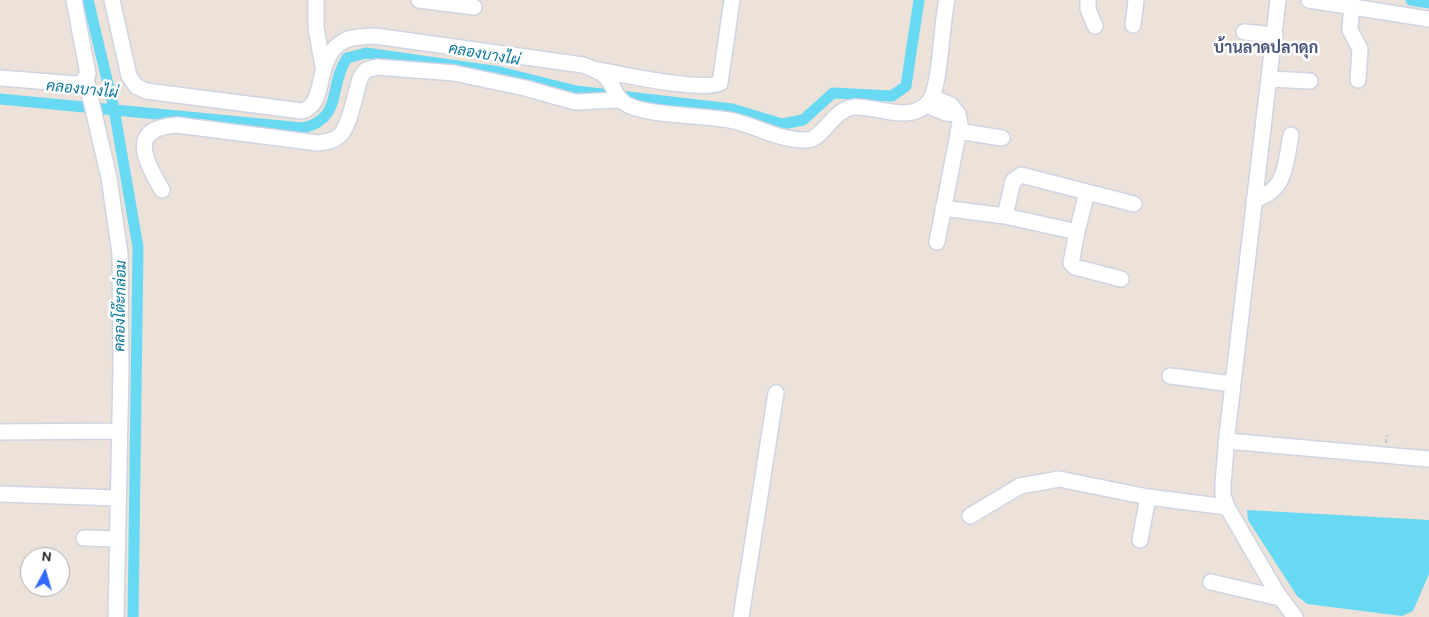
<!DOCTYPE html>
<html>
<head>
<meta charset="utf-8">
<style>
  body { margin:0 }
  #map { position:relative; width:1429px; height:617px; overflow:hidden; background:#ece2d9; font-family:Overpass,sans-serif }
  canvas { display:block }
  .north { position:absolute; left:20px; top:547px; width:50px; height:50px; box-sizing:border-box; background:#fff; border:1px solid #a9a9a9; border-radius:50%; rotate:6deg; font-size:14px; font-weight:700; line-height:20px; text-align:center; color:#282828 }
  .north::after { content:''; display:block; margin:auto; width:18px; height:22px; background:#336aff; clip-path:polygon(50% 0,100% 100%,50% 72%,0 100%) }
</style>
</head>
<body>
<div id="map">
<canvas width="1429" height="617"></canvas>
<div class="north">N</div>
</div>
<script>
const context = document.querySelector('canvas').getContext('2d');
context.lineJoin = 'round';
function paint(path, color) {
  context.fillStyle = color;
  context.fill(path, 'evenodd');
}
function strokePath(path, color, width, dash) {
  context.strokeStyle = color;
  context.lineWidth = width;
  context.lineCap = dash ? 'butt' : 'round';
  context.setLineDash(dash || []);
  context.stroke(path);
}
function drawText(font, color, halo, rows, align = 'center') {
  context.font = font + ' Overpass,Sarabun,sans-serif';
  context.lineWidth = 5;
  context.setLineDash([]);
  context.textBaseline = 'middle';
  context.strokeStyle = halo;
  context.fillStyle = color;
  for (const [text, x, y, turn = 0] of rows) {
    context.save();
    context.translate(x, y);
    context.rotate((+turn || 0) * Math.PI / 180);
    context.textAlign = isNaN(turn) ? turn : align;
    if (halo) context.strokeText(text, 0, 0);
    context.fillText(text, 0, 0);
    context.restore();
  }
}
paint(new Path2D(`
  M1247,510L1429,520V574L1413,611L1402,616L1307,604L1297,596L1248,520Z`), '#68d9f2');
strokePath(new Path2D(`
  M88,0L114,109L138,247L133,617
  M1411,0L1429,3
  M0,99L303,128C344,118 328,86 347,58L366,53L500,72L576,91L732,109L782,124L803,120L833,93L892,96L906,86L919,0`), '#68d9f2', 11);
const minor = new Path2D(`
  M112,0L129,76L136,86L146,91L302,111C329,104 312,58 344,41C352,36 365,37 375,36L583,65C591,68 600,71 606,77C614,85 615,98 626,104C645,116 708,115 734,121C759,127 781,141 807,140C824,139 833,108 855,107C879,106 913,125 930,100C941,83 941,24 947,0
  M316,0V28L323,67
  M419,0L474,7
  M1088,0V9L1095,26
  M1278,0L1227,435L1223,484V495L1227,507L1277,593L1295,617
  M1309,0L1429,19
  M1352,0L1350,30L1360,49L1358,80
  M1133,25L1136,0
  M1244,32L1275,35
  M597,70C623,74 700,92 720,83L732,0
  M0,78L76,84L82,83L88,74L87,69L74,0
  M86,79L109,178L120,254L121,366L116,617
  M1270,79L1310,81
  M926,105L946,113L958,114L951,105L932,97
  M958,131L1002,138
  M162,190C145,160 127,128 177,125L318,143C326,142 335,141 340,135C351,125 355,91 361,76L366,70L377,67L454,73L525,88L575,102L620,100
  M1087,192L1134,204
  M1254,200C1287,190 1285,165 1291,135
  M943,208L1005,216L1077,232L1071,263L1075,267L1121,279
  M1005,216L1013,181L1021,175L1087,192L1077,232
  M937,242L960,124L958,114
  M1170,376L1233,384
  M0,432L119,431
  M1227,441L1429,459
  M0,494L118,498
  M970,516L1020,486L1059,479L1148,497L1227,507
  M84,538L117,539
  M1140,540L1148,497
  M1211,582L1280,598
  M741,617L776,393`);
strokePath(minor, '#cfd4e2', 18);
strokePath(new Path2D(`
  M1386,443L1387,435`), '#c3c3c3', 2, [4, 2.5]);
strokePath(minor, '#fff', 15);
drawText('italic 15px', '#09769c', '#fff', [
  ["คลองบางไผ่",484,56,10],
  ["คลองบางไผ่",82,91,6],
  ["คลองโต๊ะกล่อม",122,306,-89]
]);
drawText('bold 16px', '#48557a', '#fff', [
  ["บ้านลาดปลาดุก",1266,50]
]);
</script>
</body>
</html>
